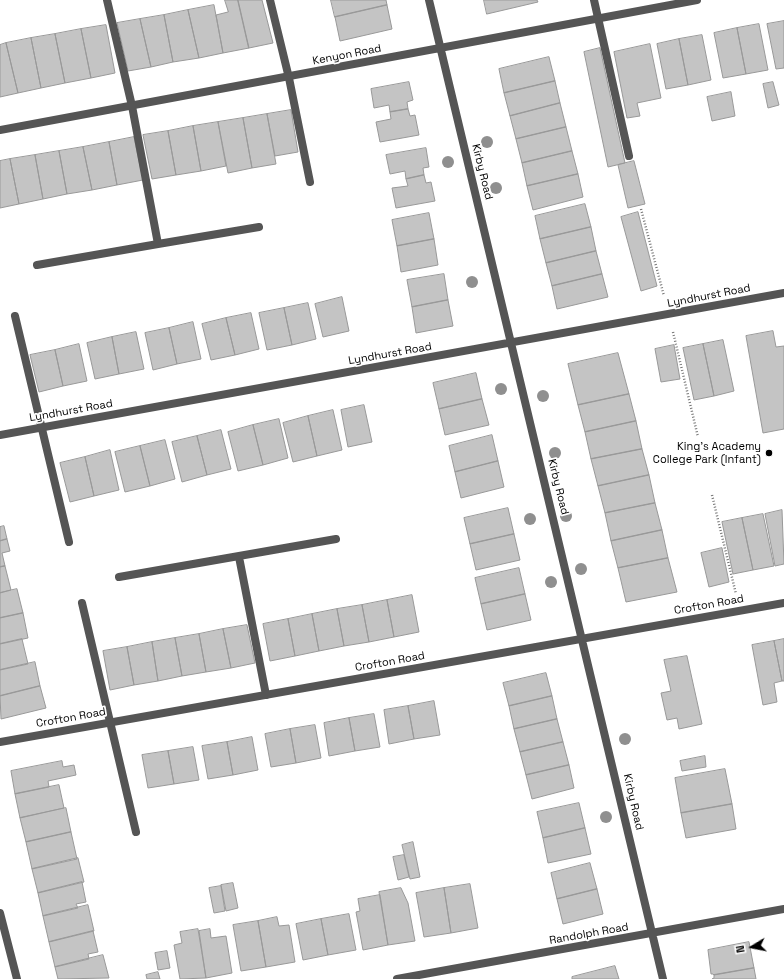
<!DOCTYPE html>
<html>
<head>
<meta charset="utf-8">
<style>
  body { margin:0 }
  #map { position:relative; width:784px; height:979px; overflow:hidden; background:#fff; font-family:"Space Grotesk",sans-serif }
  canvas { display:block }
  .north { position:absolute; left:732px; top:927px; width:40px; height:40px; -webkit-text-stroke:3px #fff; paint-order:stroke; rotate:260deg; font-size:11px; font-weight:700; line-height:16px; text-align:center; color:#000 }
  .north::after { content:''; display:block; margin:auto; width:14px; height:18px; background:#000; clip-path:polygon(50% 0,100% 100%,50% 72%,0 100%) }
</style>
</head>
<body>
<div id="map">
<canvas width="784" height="979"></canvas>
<div class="north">N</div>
</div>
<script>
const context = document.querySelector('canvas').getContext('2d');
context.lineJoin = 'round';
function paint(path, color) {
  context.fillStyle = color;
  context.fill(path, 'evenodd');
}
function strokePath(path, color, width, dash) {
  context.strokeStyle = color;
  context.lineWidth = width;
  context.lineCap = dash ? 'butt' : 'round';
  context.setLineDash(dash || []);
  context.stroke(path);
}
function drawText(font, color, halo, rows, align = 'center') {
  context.font = font + ' "Space Grotesk",sans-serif';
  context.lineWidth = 3.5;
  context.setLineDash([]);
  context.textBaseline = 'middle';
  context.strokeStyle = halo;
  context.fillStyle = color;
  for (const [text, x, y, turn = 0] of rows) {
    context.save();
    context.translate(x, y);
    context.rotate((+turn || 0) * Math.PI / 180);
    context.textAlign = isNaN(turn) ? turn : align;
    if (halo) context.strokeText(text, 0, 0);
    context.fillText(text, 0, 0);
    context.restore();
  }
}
const building = new Path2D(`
  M225,0H238L249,48L223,53L216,15L228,12Z
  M238,0H262L273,43L249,48Z
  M331,0H386L387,5L335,17Z
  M484,0H537L538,2L487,14Z
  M214,5L223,53L199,58L188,10Z
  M387,5L392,29L340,41L335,17Z
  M188,10L199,58L173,62L164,15Z
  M164,15L173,62L151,67L140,19Z
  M140,19L151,67L128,71L117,23Z
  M784,21V68L776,69L767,24Z
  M759,24L768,70L746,74L737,28Z
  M106,25L115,73L91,78L81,29Z
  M737,28L746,74L723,78L714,33Z
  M81,29L91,78L65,83L55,34Z
  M55,34L65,83L41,88L31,38Z
  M702,35L711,80L688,85L679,39Z
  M31,38L41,88L18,93L6,43Z
  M679,39L688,85L666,89L657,44Z
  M6,43L18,93L0,97V45Z
  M650,44L661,98L637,103L640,116L627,118L614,52Z
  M600,48L625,163L608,167L584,52Z
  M549,57L555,81L504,93L499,69Z
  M555,81L560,103L510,116L504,93Z
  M409,82L413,100L407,102L408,109L390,112L389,105L374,108L371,89Z
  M773,82L779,105L768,108L763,84Z
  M731,92L735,116L712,121L707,97Z
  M560,103L566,127L516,139L510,116Z
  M408,109L410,116L415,115L419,135L380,142L376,122L391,119L390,112Z
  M291,110L298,152L275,156L267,114Z
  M267,114L276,164L252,168L243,118Z
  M243,118L252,168L228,173L218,122Z
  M218,122L226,166L201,171L193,126Z
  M193,126L201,171L176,175L168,131Z
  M566,127L572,151L522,163L516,139Z
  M168,131L176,175L152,179L143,135Z
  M134,137L143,180L117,185L109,142Z
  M109,142L117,185L92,190L83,147Z
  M83,147L92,190L67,194L59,151Z
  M426,148L429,167L423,168L424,175L406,179L405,171L390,174L386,155Z
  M59,151L67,194L43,199L35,155Z
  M572,151L578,174L527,186L522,163Z
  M35,155L43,199L19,204L10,159Z
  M10,159L19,204L0,208V161Z
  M634,161L645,204L628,208L618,165Z
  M578,174L583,197L533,210L527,186Z
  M424,175L426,183L431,182L435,201L396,208L392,188L408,186L406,179Z
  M585,204L591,227L540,239L535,216Z
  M638,212L657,286L641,291L621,217Z
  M429,213L434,239L397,246L392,220Z
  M591,227L596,251L546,263L540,239Z
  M434,239L438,265L401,272L397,246Z
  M596,251L602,274L552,286L546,263Z
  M444,274L448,300L412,307L407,280Z
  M602,274L608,297L557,309L552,286Z
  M342,297L349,331L323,337L315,304Z
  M448,300L453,326L416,333L412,307Z
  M308,303L316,339L292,345L284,308Z
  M284,308L292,345L267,350L259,313Z
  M251,313L259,349L235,355L226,318Z
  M226,318L235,355L211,360L202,324Z
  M193,322L201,359L177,364L169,328Z
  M169,328L177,364L153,370L145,333Z
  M773,331L776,347L784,346V429L763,433L746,336Z
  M136,332L144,369L119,374L112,337Z
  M112,337L119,374L95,379L87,343Z
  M723,340L734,391L714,396L703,344Z
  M79,344L87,381L63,386L55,350Z
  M703,344L714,396L694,400L683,348Z
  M674,345L680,379L661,382L655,349Z
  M55,350L63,386L39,392L30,355Z
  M618,353L629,394L578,405L568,364Z
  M476,373L482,399L439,409L433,383Z
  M629,394L636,421L585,432L578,405Z
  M482,399L489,425L445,435L439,409Z
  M364,405L372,442L348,447L341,410Z
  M333,410L342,450L317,456L308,416Z
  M308,416L317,456L293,462L283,423Z
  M279,419L288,458L263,465L253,425Z
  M636,421L642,449L591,459L585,432Z
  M253,425L263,465L238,471L228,432Z
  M221,430L231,469L207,475L197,436Z
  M492,435L498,461L455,472L449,446Z
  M197,436L207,475L182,482L172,442Z
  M165,440L175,479L150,486L140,446Z
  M140,446L150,486L125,492L115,452Z
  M642,449L649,475L598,486L591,459Z
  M110,450L119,490L94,496L85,457Z
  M85,457L94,496L70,502L60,463Z
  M498,461L504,487L461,498L455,472Z
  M649,475L655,503L605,513L598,486Z
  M655,503L662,530L611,541L605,513Z
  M508,508L514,534L470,544L464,518Z
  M782,510L784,564L775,566L765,514Z
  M763,514L774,566L753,570L742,518Z
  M742,518L753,570L733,574L722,522Z
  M4,526L7,539L0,541V527Z
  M662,530L668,558L618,568L611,541Z
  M514,534L520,560L476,570L470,544Z
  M7,539L10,551L2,553L5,566L0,567V541Z
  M722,548L729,582L709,587L701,553Z
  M668,558L677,592L626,602L618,568Z
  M5,566L11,590L0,593V567Z
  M519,568L525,594L481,604L475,578Z
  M17,589L23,613L0,618V593Z
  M525,594L531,620L487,630L481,604Z
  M412,595L419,632L394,637L387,600Z
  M387,600L394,637L369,642L362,605Z
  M362,605L369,642L344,646L337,609Z
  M337,609L344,646L319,651L312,614Z
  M23,613L28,638L0,644V618Z
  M312,614L319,651L295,656L288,619Z
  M288,619L295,656L270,661L263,624Z
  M247,625L255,663L231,668L223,629Z
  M223,629L231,668L206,672L199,634Z
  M199,634L206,672L182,676L175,638Z
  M175,638L182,676L158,681L152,642Z
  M22,639L28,664L0,670V644Z
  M784,639V681H782L774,641Z
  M774,641L782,681L774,683L777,702L763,705L752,645Z
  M152,642L158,681L134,685L127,647Z
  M127,647L134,685L110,690L103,651Z
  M687,656L702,724L679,729L677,718L667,720L661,693L671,691L664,660Z
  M35,662L40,686L0,696V670Z
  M546,673L552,696L509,706L503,683Z
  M40,686L46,708L1,719L0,696Z
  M552,696L557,719L514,729L509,706Z
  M434,701L440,735L414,739L408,706Z
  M408,706L414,739L389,744L384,710Z
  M374,714L380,747L355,751L349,718Z
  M349,718L355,751L329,756L324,723Z
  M557,719L563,742L520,752L514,729Z
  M315,725L321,758L296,763L290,729Z
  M290,729L296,763L271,767L265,734Z
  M252,737L258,770L233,775L227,742Z
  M227,742L233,775L208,779L202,746Z
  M563,742L569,765L526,775L520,752Z
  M193,747L199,780L174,784L168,751Z
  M168,751L174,784L148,788L142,755Z
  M705,756L706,767L682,771L680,761Z
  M62,761L63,767L74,765L76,775L48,781L49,787L15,794L11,771Z
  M569,765L574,788L532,799L526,775Z
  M725,769L732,804L681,813L675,778Z
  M59,785L64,808L20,818L15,794Z
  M579,803L585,828L543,838L537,812Z
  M732,804L736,829L686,838L681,813Z
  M66,808L71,832L26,842L20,818Z
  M585,828L591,854L548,863L543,838Z
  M71,832L77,859L32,869L26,842Z
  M413,842L420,877L410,879L402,845Z
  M404,855L409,877L398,880L393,857Z
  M78,858L84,882L38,893L32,869Z
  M590,863L597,889L557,899L551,873Z
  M82,882L86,902L76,904L78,908L43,916L38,893Z
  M233,883L238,908L226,911L221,885Z
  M470,884L478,928L451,933L444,888Z
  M221,886L225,911L214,913L209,888Z
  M401,888L408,903L415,941L388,945L379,892Z
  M444,888L451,933L424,937L416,893Z
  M597,889L603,914L563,924L557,899Z
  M380,895L388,945L363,950L356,912L360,911L358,899Z
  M88,905L94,931L49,942L43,916Z
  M349,914L356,950L328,955L321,919Z
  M277,917L279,926L289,925L295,962L266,967L258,921Z
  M321,919L328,955L303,960L296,924Z
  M258,921L266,967L241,971L233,925Z
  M198,929L206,978L180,979L174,945L182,943L180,932Z
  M210,929L211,938L226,936L232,973L206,978L199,931Z
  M93,931L98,952L88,954L89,959L55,967L49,942Z
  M749,942L754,968L714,975L713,974H711L708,950Z
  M167,951L170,968L158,970L155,953Z
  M103,955L109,978L58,979L55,967Z
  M615,966L619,979H572V977Z
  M754,968L756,979H712L714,978V975Z
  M158,972L160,979H147L146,975Z`);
paint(building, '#c4c4c4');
strokePath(building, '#999', 1);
strokePath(new Path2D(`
  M641,209L664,296
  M673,332L698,437
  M712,495L736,594`), '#777', 2.5, [1, 2]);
strokePath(new Path2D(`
  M270,0L289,78L310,182
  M594,0L629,156
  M158,244L259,227
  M37,265L158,244L132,106L107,0
  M15,316L69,542
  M239,557L266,695
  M119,577L336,539
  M82,603L136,832`), '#555', 8);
strokePath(new Path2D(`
  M429,0L663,979
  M0,130L697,0
  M0,435L784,293
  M0,742L784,603
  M0,913L17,979
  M397,979L784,909`), '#555', 8);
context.fillStyle = '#8f8f8f';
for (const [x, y] of [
  [487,142],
  [448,162],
  [496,188],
  [472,282],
  [501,389],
  [543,396],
  [555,453],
  [566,516],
  [530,519],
  [581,569],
  [551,582],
  [625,739],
  [606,817]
]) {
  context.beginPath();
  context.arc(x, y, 6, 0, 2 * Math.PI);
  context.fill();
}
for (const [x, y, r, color] of [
  [769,453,4,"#000"]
]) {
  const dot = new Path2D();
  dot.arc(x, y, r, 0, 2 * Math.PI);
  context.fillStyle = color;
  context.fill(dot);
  strokePath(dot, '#fff', 1.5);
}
drawText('11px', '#000', '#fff', [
  ["Kenyon Road",347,55,-11],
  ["Kirby Road",482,172,76],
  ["Lyndhurst Road",709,296,-11],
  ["Lyndhurst Road",390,354,-10],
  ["Lyndhurst Road",71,411,-10],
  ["Kirby Road",558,487,76],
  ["Crofton Road",709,605,-10],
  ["Crofton Road",390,662,-10],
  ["Crofton Road",71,718,-10],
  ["Kirby Road",633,802,77],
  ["Randolph Road",589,934,-10]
]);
drawText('11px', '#000', '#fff', [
  ["King's Academy",761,447],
  ["College Park (Infant)",761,460]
], 'right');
</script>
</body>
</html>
